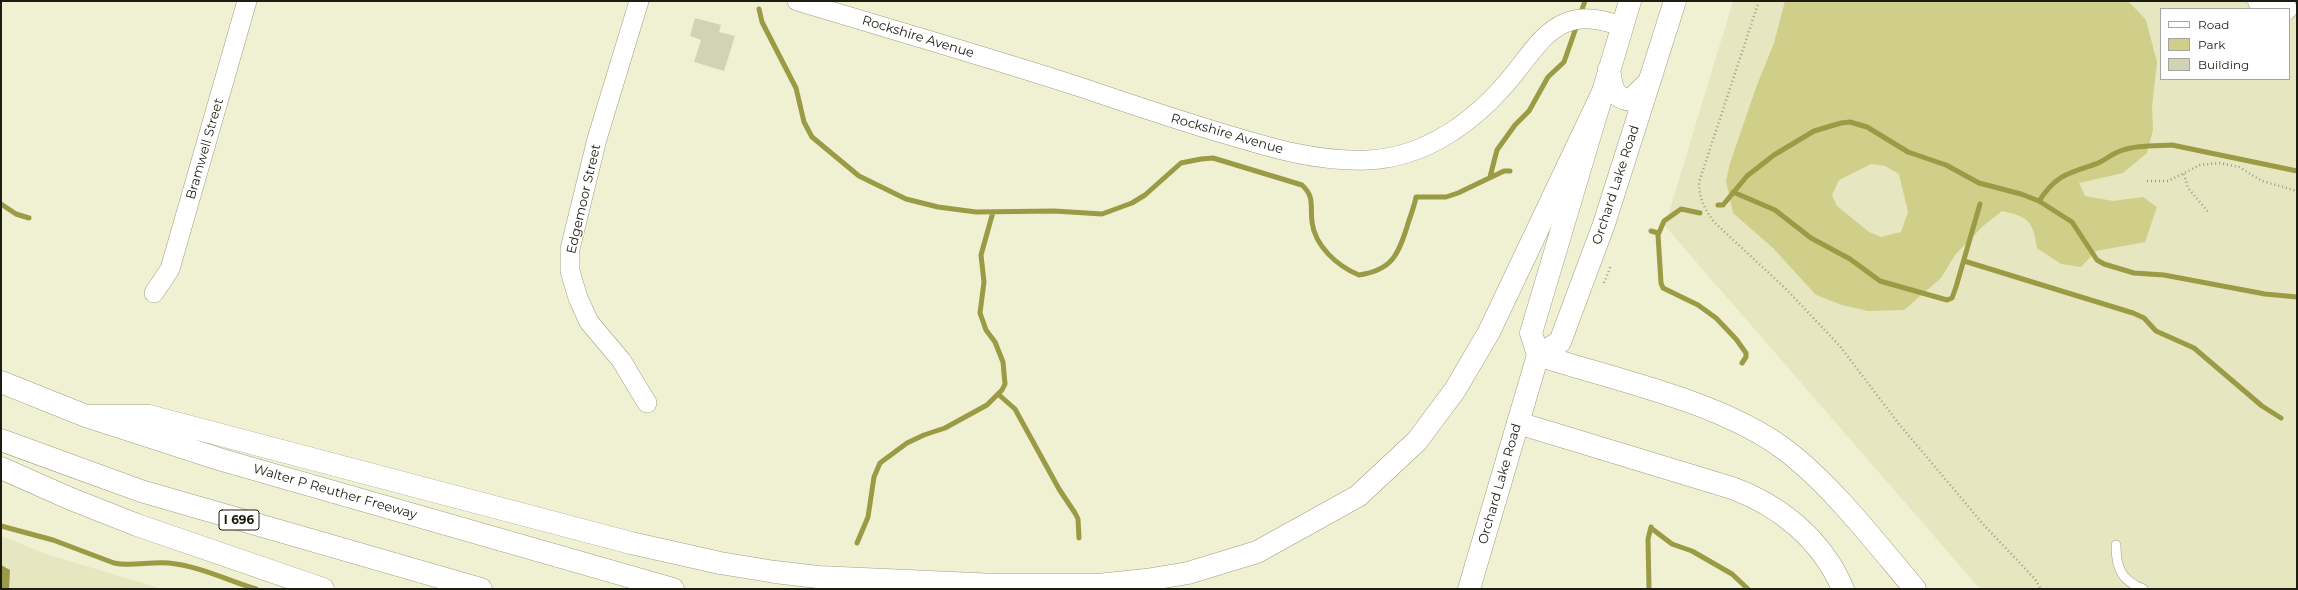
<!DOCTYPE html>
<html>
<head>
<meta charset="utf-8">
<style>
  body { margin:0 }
  #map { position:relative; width:2298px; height:590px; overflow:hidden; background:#f0f1d2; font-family:Montserrat,sans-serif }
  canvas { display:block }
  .frame { position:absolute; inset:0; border:2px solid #1c1c11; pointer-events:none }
  .legend { position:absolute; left:2160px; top:8px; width:130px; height:72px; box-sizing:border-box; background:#fff; border:1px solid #a4a4a0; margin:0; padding:5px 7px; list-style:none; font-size:12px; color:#1c1c11 }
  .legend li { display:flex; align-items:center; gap:8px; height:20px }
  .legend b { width:20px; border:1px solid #a4a4a0 }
</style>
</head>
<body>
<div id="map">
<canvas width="2298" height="590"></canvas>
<div class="frame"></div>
<ul class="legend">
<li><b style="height:5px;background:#fff"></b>Road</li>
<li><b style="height:11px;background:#cfcf89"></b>Park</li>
<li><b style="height:11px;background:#d2d2b4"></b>Building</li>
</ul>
</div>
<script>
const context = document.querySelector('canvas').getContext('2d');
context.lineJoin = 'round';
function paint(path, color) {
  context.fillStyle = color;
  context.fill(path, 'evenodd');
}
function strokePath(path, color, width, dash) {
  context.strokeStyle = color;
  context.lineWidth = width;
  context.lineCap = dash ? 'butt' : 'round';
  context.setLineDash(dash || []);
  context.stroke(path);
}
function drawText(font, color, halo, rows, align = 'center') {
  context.font = font + ' Montserrat,sans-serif';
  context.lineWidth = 3;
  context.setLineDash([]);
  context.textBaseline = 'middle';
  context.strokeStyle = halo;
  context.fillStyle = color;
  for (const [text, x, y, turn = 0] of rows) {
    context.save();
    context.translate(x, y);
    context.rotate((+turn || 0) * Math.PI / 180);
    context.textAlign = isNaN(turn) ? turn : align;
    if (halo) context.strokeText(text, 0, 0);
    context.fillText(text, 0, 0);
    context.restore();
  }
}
paint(new Path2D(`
  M1733,1H2297V589H1980L1665,226ZM2161,9H2289V79H2161Z
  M1,536L46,554L162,589H1Z`), '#e6e7c0');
paint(new Path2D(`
  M1785,1H2124L2130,3L2146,20L2157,62L2152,107L2153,130L2147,153L2123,173L2079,183L2085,196L2113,201L2143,197L2157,207L2145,242L2096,251L2081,267L2061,264L2037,248C2033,221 2029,217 2002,211L1983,226L1955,255L1941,278L1904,310L1868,311L1842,305L1816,295L1773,248L1733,213L1726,181L1730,163L1757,85L1774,43ZM1871,164L1885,166L1899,174L1908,212L1901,232L1881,237L1869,232L1837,206L1832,195L1839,180Z`), '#cfcf89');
paint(new Path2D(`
  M1,565L10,570L9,589H1Z`), '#9b9a45');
strokePath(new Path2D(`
  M759,9L762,22L796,88L804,122L812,137L859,176L906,199L938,207L976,212L1054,211L1102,214L1132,203L1145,195L1181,163L1201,159L1213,158L1302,185C1315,197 1310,206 1312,222C1315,246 1337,266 1359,275C1392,270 1398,255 1407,227C1410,216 1414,208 1416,197H1446L1458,193L1504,171H1510
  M1580,15L1585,1
  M1490,177L1497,150L1515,125L1529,111L1548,77L1564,62L1577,25
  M1733,192L1775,210L1811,238L1850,259L1880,281L1947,300L1952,298L1956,287L1980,204
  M2039,201C2056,175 2068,173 2096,164C2104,161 2110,155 2118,152C2134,145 2155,146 2172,145L2297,171
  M1,204L16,214L29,218
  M1718,205H1723L1747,176L1774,155L1814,131L1841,123L1850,122L1867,127L1908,152L1946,165L1979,183L2021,194L2039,201L2072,222L2097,260L2104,264L2134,273L2164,275L2265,294L2297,297
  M1700,213L1681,209L1664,221L1658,235L1661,283L1663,288L1698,305L1716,318L1736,339L1746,353V357L1742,363
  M1651,231L1658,233V235
  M1964,261L2133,313L2144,318L2156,331L2194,348L2262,406L2281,418
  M998,394L1015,409L1059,489L1075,513L1078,519L1079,538
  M1,526L53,540L114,563C131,567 151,561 169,563C199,566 227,580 256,589
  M1651,528L1672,544L1692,551L1732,574L1748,589
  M857,543L868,517L874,477L880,463L907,443L924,435L945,428L987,405L1002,390L1005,384L1003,362L995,342L986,330L980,313L984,282L981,255L993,212
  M1649,589L1648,539L1651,527`), '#9b9a45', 5);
paint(new Path2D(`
  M695,18L721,25L719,32L735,36L724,71L694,62L701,40L690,36Z`), '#d2d2b4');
const service = new Path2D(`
  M2116,545C2116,568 2121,580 2143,589`);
const minor = new Path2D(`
  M639,1L597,139L570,249V271L578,298L589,322L621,360L647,403
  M797,1C893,30 988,57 1083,88C1130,104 1177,120 1225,134C1271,148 1318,162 1367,160C1427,158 1478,119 1514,74C1529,56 1543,32 1565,23C1585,15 1602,20 1622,26
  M154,293L170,269L247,1`);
const tertiary = new Path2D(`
  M2259,1L2286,9`);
const secondary = new Path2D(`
  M1609,69C1612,86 1611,98 1631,100L1649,82
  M1538,355L1560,342L1604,224L1675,1
  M1469,589L1538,355L1531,333L1630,1`);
const motorway = new Path2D(`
  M1538,355C1615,380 1719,401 1784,449C1831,484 1877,544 1915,589
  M1,382L86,416L222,460L673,589
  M86,416H149L631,543L720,563L775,572L818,577L997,585H1098L1146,580L1188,573L1257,552L1358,496L1417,441L1455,390L1489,332L1602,94
  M1518,423L1732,488C1781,506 1822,540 1843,589
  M1,440L141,491L481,589
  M1,468L71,499L137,525L323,589`);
strokePath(service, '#9f9f82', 10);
strokePath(minor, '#9f9f82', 20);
strokePath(tertiary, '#9f9f82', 23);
strokePath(secondary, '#9f9f82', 23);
strokePath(motorway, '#9f9f82', 23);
strokePath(new Path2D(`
  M1759,1L1699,182C1699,198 1704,208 1714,222L1786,289L1839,345L1899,424L1983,524L2035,579L2041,589
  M2184,174L2188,188L2209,213
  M2147,181H2168L2200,165L2219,163L2239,167L2262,181L2297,191
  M1604,283L1611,265`), '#9c9d86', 2.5, [1, 3]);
strokePath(service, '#fff', 9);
strokePath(minor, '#fff', 19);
strokePath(tertiary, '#fff', 22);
strokePath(secondary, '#fff', 22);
strokePath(motorway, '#fff', 22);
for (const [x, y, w] of [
  [239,520,40]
]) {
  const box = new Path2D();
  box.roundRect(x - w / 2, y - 10, w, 20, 3);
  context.fillStyle = '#fff';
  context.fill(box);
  strokePath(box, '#1c1c11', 1);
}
drawText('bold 12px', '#1c1c11', null, [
  ["I 696",239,520]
]);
drawText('13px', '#1c1c11', '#fff', [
  ["Rockshire Avenue",918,37,17],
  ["Rockshire Avenue",1227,134,16],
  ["Bramwell Street",205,149,-74],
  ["Orchard Lake Road",1616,185,-72],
  ["Edgemoor Street",584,199,-77],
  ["Orchard Lake Road",1500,484,-74],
  ["Walter P Reuther Freeway",335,492,16]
]);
</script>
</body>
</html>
